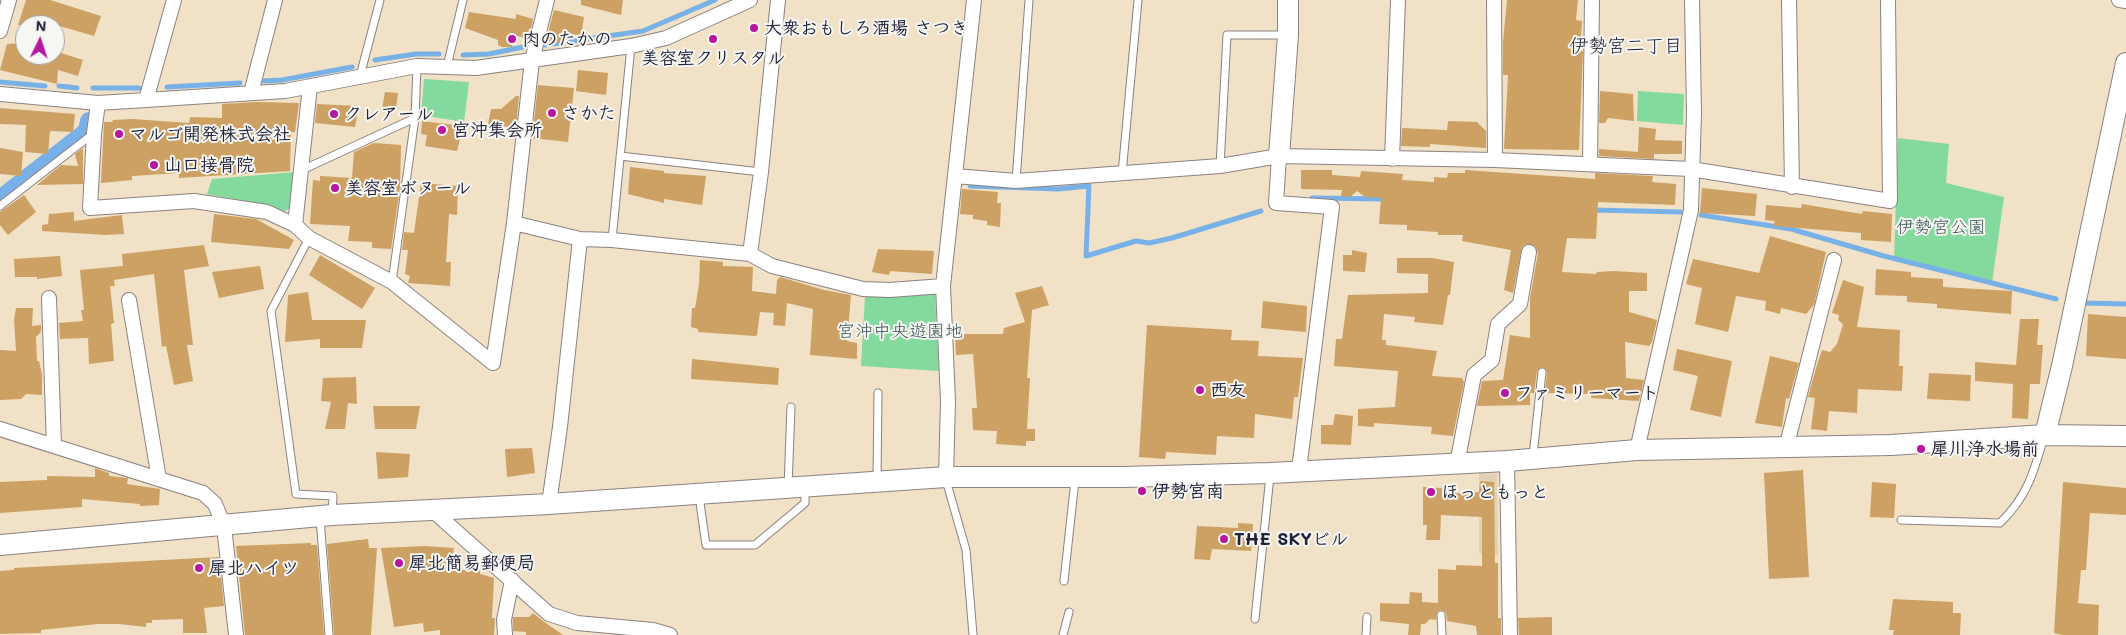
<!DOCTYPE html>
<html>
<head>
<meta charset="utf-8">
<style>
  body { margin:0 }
  #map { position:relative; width:2126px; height:635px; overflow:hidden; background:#f1e1c6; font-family:Mali,sans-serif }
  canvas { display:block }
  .north { position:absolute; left:15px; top:15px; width:50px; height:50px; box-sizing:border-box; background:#f6f6f2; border:1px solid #a1a1a9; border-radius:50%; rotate:4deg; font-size:14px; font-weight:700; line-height:20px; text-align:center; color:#22223b }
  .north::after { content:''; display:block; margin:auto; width:18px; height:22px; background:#b5179e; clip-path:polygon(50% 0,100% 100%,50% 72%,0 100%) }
</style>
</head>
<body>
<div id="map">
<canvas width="2126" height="635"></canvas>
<div class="north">N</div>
</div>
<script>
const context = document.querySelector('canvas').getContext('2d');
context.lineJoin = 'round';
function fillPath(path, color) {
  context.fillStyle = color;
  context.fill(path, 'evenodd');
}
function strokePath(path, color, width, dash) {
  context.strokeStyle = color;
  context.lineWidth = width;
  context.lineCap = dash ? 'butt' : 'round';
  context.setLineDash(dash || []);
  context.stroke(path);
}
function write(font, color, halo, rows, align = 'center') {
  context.font = font + ' Mali,"Klee One",sans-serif';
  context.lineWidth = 4;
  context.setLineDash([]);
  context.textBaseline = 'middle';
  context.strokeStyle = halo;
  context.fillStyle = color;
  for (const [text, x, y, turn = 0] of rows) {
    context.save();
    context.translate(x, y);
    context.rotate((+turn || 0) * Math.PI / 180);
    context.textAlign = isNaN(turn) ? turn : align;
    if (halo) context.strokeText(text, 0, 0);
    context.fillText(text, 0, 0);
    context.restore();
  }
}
fillPath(new Path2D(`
  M1479 473 1497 474 1498 555 1479 553Z`), '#e4d1b5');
fillPath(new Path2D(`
  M424 79 469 82 464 122 421 115Z
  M1638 91 1684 94 1683 125 1637 121Z
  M1898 138 1949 144 1946 183 2004 197 1992 283 1894 261Z
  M295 172 291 209 283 211 273 206 207 194 212 179Z
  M935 293 939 371 861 366 865 296Z`), '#84da9e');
strokePath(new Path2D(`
  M545 45 643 31 715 0
  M463 55 489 54 523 47
  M375 60 416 54H439
  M264 81 282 80 352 67
  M0 82 45 86
  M59 86 77 88
  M167 87 240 83
  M93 88H139
  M970 186 1058 189 1089 186 1086 256 1136 241 1149 243 1172 238 1261 211
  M1312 198 1386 199
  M1592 210 1681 212
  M1701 215 1791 229 1884 256 2056 299
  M2083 303 2126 304`), '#78b1e8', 5);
strokePath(new Path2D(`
  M0 199 87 131 89 121`), '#78b1e8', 18);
fillPath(new Path2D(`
  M26 0H50L101 16 94 36 56 25H18Z
  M581 0H623L621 15 581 5Z
  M1507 0H1578L1576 20 1582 21 1580 51H1583L1579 150 1504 149 1508 75H1503V42Z
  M554 10 584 17 581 36 561 32 564 44 546 41Z
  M469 12 516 19V14L533 19 529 38 516 36 512 47H502L498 45V40L465 28Z
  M25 43V56L47 61 48 55H55V51L83 60 78 76 58 70 57 84 0 70 7 44Z
  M578 70 608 73 606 95 576 91Z
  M538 85 574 88 568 142 532 138Z
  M1600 91 1633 94 1634 121 1608 118 1605 123H1599Z
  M385 92 398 93 396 109 382 110Z
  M516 96H519L516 128 488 124 491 109H501Z
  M257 102 299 103 295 132H291L290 171 179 178V173L132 176V180L101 183 104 122H112L113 120 133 119 189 123 190 117 222 118V104Z
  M317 104 359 106 355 127 315 123Z
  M0 108 75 114 73 132 50 131 48 154 25 152 26 125 0 124Z
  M422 121 463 126 457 151 425 146 427 135 421 134Z
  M1448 121 1477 122 1486 131V148L1430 144V147L1401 146 1402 128 1447 130Z
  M1639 127 1656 129 1655 140 1682 141V154H1654V159L1599 156V149L1638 152Z
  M374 143 401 145 400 188 391 249 372 248V242L348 241 350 226 310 224 313 180 320 181V176L352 178 354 152Z
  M0 148 23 152 21 176 0 174Z
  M83 148V184L37 185 61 165 78 166 75 154Z
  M630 167 664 171V173L706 176 702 205 664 199V203L628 194Z
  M1301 170H1332V175L1360 177 1361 171 1403 174 1402 180 1434 182V177L1447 178 1448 173H1465V170L1595 179V173L1653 176 1652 182 1676 184 1675 205 1598 202 1596 239 1567 238 1562 272 1596 274 1597 272 1614 271 1647 273V291H1629V312L1657 320 1652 342 1649 346 1625 342 1626 378 1644 380 1639 401 1591 398V394L1545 393 1547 372 1542 367 1537 371 1534 393H1530V405L1477 406 1482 381 1503 380 1510 335 1530 338V298L1538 253 1535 246 1526 244 1522 247 1513 293 1504 290 1511 250 1462 241 1463 235H1438V232L1407 230V225L1379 224 1381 198 1365 197 1357 191 1350 197 1341 196 1342 190 1301 189Z
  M421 183 458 186 457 215 449 214 446 262H451L450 286 408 283 410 276 405 274 408 250H402L404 232 414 233Z
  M1702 188 1757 194 1755 216 1700 213Z
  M962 189 998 192 997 203H1001L1000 227 987 225V221L973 219V215L960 214Z
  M24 195 36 212 8 235 0 225V212Z
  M1802 204 1862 214 1863 211 1892 214 1891 242 1861 240V233L1773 226 1775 221 1765 220 1766 205 1801 208Z
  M74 212V221L122 215 124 234 105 235 42 231V225L48 224 49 214Z
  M214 214 256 219 294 240 289 249 211 242Z
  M1770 236 1826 252 1814 305 1806 314 1781 308 1780 314 1765 310 1766 301 1736 296 1728 332 1695 324 1702 288 1686 284 1693 259 1759 273Z
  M204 245 209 266 184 270 193 345H187L193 381 174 385 166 346 162 347 154 274 114 280 115 286H110L114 323 111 324 114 361 89 364 88 338 60 339 59 323 83 321 81 310H84L80 270 123 266 122 254Z
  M878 249 934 251 932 274 890 271 889 275 872 272Z
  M1352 250 1367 253 1365 272 1343 271V255H1352Z
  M320 255 375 288 362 309 309 275Z
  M60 256 62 276 37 279V277H15L14 259Z
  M1397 258H1432L1454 262 1450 295H1448L1443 325 1414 322 1415 317 1384 314 1382 340H1386V345L1437 351 1432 376 1462 378 1464 382 1453 436 1431 434 1432 427 1374 423V427L1358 426V409L1395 407 1398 371 1334 366 1336 339H1342L1348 295 1428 293V274L1397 273Z
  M700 260 723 262V266L753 267 752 291 776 294 777 280 780 277 824 290 851 295 847 341 857 343V359L810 355 813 309 787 303 785 326 773 325 774 313 760 312 757 335 755 336 698 332V329L691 327 692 308H695L699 284Z
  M260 266 264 289 219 298 212 272Z
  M1876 269 1911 272V277L1943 279V287L2012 291 2011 314 1937 308V304L1907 302V296L1875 295Z
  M1843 280 1864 287 1857 327 1900 330 1899 366H1903L1902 391 1858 389 1857 413 1829 411 1827 431 1811 429 1815 398 1808 397 1816 368 1822 350 1830 352 1837 344 1843 324 1838 320 1839 315 1832 313Z
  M1042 286 1049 305 1032 310 1027 378H1030L1027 429H1035V441H1026V446L996 444 997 431 973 430 972 408H977L973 354 956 355 955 334H1003L1004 328 1025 322 1015 293Z
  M308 292 312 320H366L362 348H320V339L285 342 288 295Z
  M1263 301 1307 306 1306 332 1261 328Z
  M16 308H33L32 326 41 325V332L36 337 37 361H39L42 374V395L26 394 21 399 0 400V350L16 351 14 320Z
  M2088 314 2126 317V359L2086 356Z
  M2020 319H2039L2037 345H2043L2040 384H2030L2028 419 2012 418 2013 384 1975 381V362L2016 365Z
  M1147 325 1232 330 1231 340 1259 341 1258 356 1303 358 1298 397H1294L1292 419 1255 414 1254 438 1217 436 1216 455 1166 452 1165 459 1139 457Z
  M1677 349 1732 361 1721 417 1690 410 1698 376 1673 370Z
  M1770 356 1799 363 1789 399 1786 398 1782 427 1755 423Z
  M692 359 779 368 778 385 691 379Z
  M1929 373 1971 375 1970 401 1927 399Z
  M356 377 357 404 348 403 345 429H325L331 402 321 401 323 378Z
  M373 406H420L416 429H375Z
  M1335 414 1353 416 1351 445 1321 444V425H1333Z
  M532 448 535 473 507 477 505 449Z
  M376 452 410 454 408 477 378 479Z
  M95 468 109 473V476L128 478 127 484 160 489 159 505 140 506V504L82 499V507L0 513V482L47 480V476L95 477Z
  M1803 470 1809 577 1769 579 1764 473Z
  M1480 481 1494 482 1495 563H1498V618H1501V635H1477L1476 626 1447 621 1446 613 1441 610 1437 612 1436 620 1430 619 1425 624H1421L1420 635H1408L1409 624 1380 621V603L1409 604 1410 592 1422 593V602L1438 603V569L1456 570V565L1482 566V517L1441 515 1440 540H1426L1427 525H1423V487L1442 488V494L1479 492Z
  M1872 482 1896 484 1894 518 1870 517Z
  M2063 482 2126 488V515L2090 513 2086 570H2081L2078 603 2099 605 2098 635H2063L2054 633Z
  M1238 523 1253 524 1251 551 1212 549 1210 560 1194 559 1197 526 1238 528Z
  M368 539 369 548H377L371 635H334L327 544Z
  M311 543V545H317L324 635H245L236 546Z
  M425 546 454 548 450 569 480 571V574L494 578 492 618H495L494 635H440V630L424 632 423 623 394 627 381 548Z
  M219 557 224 606 204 608 207 633H183V619L152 620V623H146V627L119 624H98L41 630V633L0 634V571L14 570V568Z
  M1893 599 1953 602V613H1961L1960 635H1893L1894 630H1889Z
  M533 613 543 621 563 635H526V632L513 631V617H529Z
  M1552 617V635H1519L1518 618Z`), '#cda163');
const lane = new Path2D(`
  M447 66 463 0
  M360 76 380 0
  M620 156 761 172
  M1220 166 1227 35H1287
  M302 170 415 118
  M1122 174 1138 0
  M1016 181 1029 0
  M0 206 94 133
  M309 238 271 311 296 494 333 496 332 513
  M612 240 631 46
  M392 282 415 118 417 66
  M1533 456 1542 372
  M877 480 878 393
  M946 480 966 550 973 635
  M788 487 791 407
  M699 496 706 545H755L805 503V488
  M320 518 329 635
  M1901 520 2000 523C2027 497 2034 472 2044 437
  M1064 581 1075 480
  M1441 615 1442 635
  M1255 619 1270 476
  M1063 635 1069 612
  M1366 635 1367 617`);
const street = new Path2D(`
  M1494 0 1495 160
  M1789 0 1792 187
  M2119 0 2126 1
  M0 31 9 0
  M251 93 275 0
  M0 94 98 103 146 100 285 91 417 66 476 68 631 46 666 38 750 0
  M146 100 174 0
  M98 103 94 133 90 208 194 201 267 212 295 225 309 238 392 282 493 363 514 223 532 60 547 0
  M1279 156 1276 203 1332 207 1299 470
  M1392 159 1398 0
  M1590 164 1592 0
  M955 176 1016 181 1220 166 1279 156 1495 160 1691 169 1890 201 1888 0
  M514 223 580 239 612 240 750 254 772 266 863 289 890 290 943 286
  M295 225 310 86
  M750 254 761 172 778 0
  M49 298 54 446
  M129 300 159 479
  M0 429 203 493 215 504 224 526 236 635
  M1786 448 1834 260
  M1637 450 1691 210 1694 113 1692 0
  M1507 461 1510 635
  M1457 464 1474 375 1492 360 1498 324 1520 304 1529 252
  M946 477 948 401 943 286 974 0
  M549 504 560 427 580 239
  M431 509 549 614 577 623 653 630 670 635
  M505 635 504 620 512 580`);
const secondary = new Path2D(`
  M1279 156 1288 35V0
  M2045 435 2062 366 2126 63
  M0 545 332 515 549 504 946 477H1124L1270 473 1507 461 1637 450 1891 445 2045 435 2126 436`);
strokePath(lane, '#8a8280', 9);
strokePath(street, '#8a8280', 16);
strokePath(secondary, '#8a8280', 22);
strokePath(lane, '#fff', 7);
strokePath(street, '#fff', 14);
strokePath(secondary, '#fff', 20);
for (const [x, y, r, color] of [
  [754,28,5,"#b5179e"],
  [512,39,5,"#b5179e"],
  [713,39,5,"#b5179e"],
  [552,113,5,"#b5179e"],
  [334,114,5,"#b5179e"],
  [442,130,5,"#b5179e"],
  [119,134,5,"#b5179e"],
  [154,165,5,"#b5179e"],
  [335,188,5,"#b5179e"],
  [1200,390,5,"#b5179e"],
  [1505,393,5,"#b5179e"],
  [1921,449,5,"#b5179e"],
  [1142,491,5,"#b5179e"],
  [1431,492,5,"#b5179e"],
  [1224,539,5,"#b5179e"],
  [399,563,5,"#b5179e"],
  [199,568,5,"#b5179e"]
]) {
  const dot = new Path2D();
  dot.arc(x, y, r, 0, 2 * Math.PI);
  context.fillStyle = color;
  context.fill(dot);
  strokePath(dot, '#f6f6f2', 2);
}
write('bold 18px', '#22223b', '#f6f6f2', [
  ["大衆おもしろ酒場 さつき",764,28],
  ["肉のたかの",522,39],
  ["美容室クリスタル",713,58,"center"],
  ["さかた",562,113],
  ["クレアール",344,114],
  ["宮沖集会所",452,130],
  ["マルゴ開発株式会社",129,134],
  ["山口接骨院",164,165],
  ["美容室ボヌール",345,188],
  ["西友",1210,390],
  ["ファミリーマート",1515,393],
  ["犀川浄水場前",1931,449],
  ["伊勢宮南",1152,491],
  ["ほっともっと",1441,492],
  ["THE SKYビル",1234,539],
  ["犀北簡易郵便局",409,563],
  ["犀北ハイツ",209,568]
], 'left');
write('18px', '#3f5959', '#f6f6f2', [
  ["伊勢宮公園",1941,227],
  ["宮沖中央遊園地",900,331]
]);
write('19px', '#22223b', '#f6f6f2', [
  ["伊勢宮二丁目",1626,46]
]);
</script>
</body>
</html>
